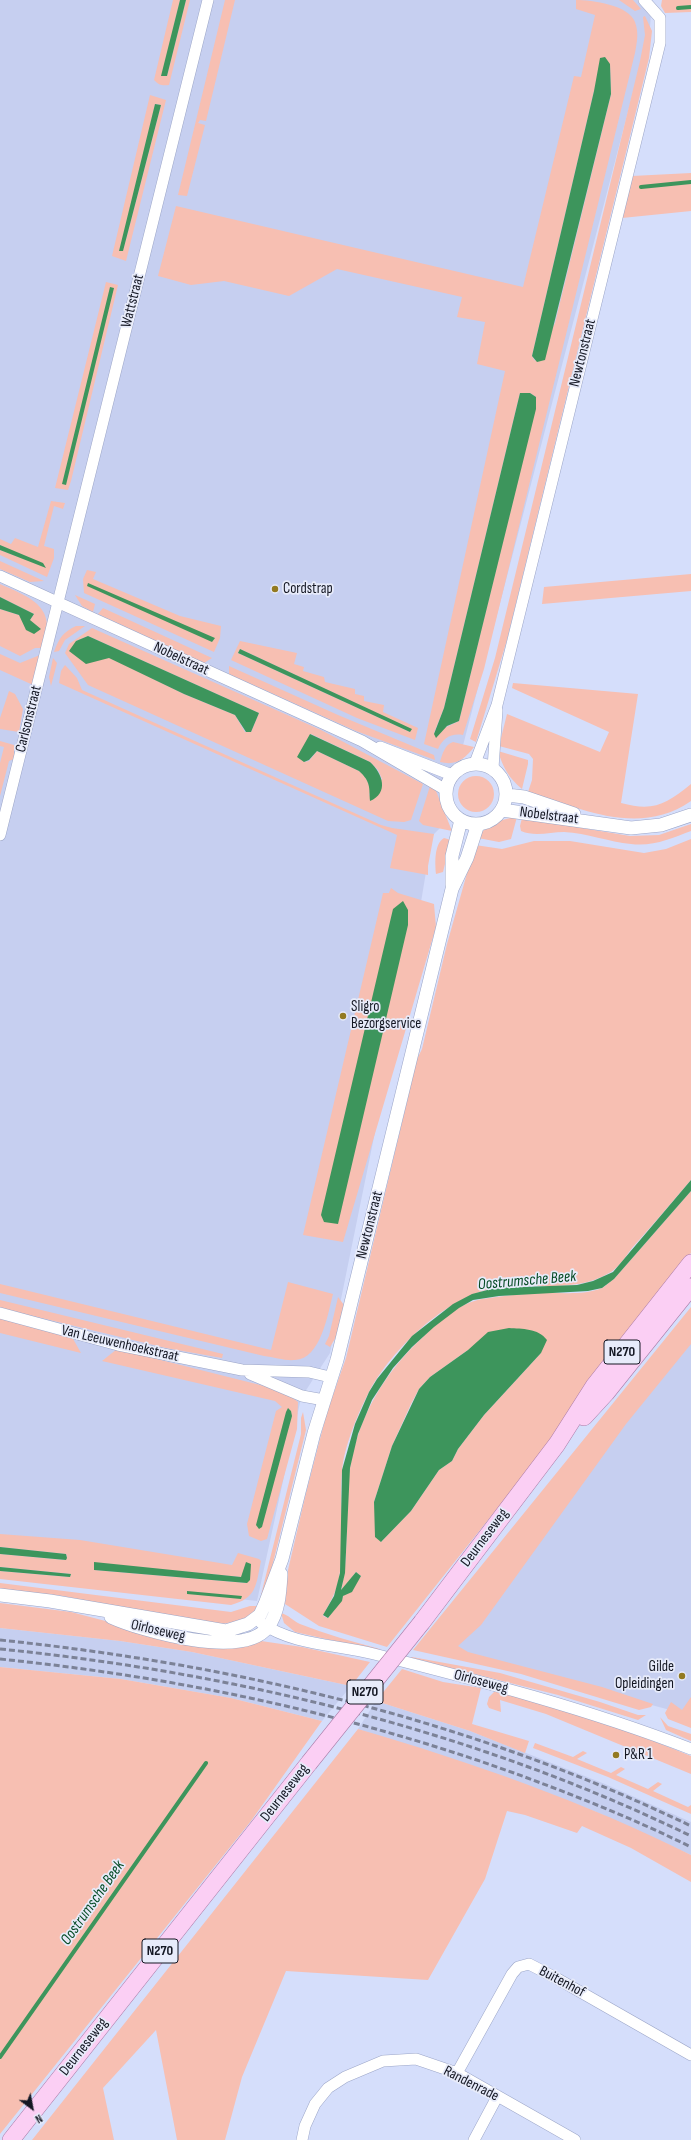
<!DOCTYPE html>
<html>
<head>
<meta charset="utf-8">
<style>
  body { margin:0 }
  #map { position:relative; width:691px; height:2140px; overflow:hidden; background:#d5defb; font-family:"Sofia Sans Condensed",sans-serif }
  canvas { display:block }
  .north { position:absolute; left:12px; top:2088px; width:40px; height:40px; -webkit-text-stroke:3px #e7ebfa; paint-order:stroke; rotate:148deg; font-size:11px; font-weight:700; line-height:16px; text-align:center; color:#141723 }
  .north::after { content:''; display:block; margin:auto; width:14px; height:18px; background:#141723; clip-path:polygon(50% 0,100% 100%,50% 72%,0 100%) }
</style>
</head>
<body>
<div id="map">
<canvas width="691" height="2140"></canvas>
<div class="north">N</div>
</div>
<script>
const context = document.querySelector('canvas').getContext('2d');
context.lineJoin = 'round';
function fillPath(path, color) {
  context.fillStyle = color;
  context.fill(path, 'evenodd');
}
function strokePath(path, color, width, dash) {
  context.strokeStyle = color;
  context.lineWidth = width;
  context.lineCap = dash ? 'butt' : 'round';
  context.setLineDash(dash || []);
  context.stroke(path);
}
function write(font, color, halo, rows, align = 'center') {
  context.font = font + ' "Sofia Sans Condensed",sans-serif';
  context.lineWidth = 3.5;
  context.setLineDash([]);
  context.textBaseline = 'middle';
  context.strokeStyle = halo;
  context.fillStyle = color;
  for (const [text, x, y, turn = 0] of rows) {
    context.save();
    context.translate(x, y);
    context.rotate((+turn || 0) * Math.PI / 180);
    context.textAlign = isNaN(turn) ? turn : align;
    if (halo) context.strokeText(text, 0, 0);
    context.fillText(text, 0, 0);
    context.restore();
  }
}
fillPath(new Path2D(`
  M0 0H652L650 27 442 826 432 836 417 926 330 1353 301 1398 257 1601 0 1572Z
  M691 1312V1720L674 1711 430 1646Z
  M0 1628 120 1641 192 1652 351 1686 322 1721 231 1698 121 1679 0 1667Z
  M376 1701 470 1731 605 1784 691 1822V1855L594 1811 358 1729Z`), '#c6cff0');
fillPath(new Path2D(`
  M173 0H180L162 76H167L186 0H190L169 85C162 86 159 85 154 80Z
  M225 0H235L206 121 200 120 198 123 205 125 187 196 178 195Z
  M576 0C592 0 629 5 635 22 639 33 637 42 635 53L484 669 463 735C451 733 443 738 438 749L424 744 505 371 477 364 485 322 457 317 462 297 337 269 289 296 224 281 191 285 158 276 176 206 523 287 574 76 581 77 595 15 576 9ZM610 64 611 94 555 323 535 361 532 356 594 91ZM520 393H530L536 397 535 410 459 721 434 733 444 708Z
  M619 0H633L641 9 635 11Z
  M662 0H691V12L665 13 661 6Z
  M645 16 652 31 649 58 507 640 476 742 470 739 471 736 495 658 640 61 645 35 643 17Z
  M150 95 166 100 126 261 112 256ZM155 104 161 105 123 251Z
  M691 173V211L622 218 632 176Z
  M106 282 118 285 71 481 68 490 55 488Z
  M51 501 65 503 63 509 54 506 44 546 54 549V558L47 577 0 555V550L46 567 0 545V539L11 544 15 538 38 547Z
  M0 561 44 581 30 582 0 569Z
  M87 570 96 572 93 579 180 616 221 626 220 638 214 652 84 593 83 579Z
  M691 574V591L542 604 544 587Z
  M0 584C19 593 47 601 47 626 47 633 43 641 42 648H35L20 656 0 646V609L19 615 22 620H30L34 614 0 597Z
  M75 595 95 604 93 612 82 606Z
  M103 608 212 658 204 663 98 614Z
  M76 626H85L65 640 59 651 54 652C59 638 63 632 76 626Z
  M92 628 321 730 423 784 411 820 404 822 388 821 88 685 65 653 69 644ZM88 636 259 713 251 732H245L235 715 184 694 76 641ZM311 734 370 762 378 770 382 779 369 796 371 789 365 776 359 771 317 751 309 761 304 762Z
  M240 641 297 653 294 664 304 667 303 671 324 677 325 682 355 689V694L364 696V701L384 705 383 712 418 728 415 740 357 718 231 660ZM240 649 411 729 410 732 238 653Z
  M0 654 20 663 40 655 33 685 0 670Z
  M53 658 57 663 51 686 49 677Z
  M65 665 77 678 82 690 381 825 392 828 434 834 428 866V875L390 868 397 835 59 683 61 671Z
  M229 666 338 715 434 755 435 760 356 731 229 674Z
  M513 683 638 694 621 803C654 812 666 804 691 784V801C639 837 582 809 528 792L532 780 533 759 529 754 499 746 507 714 600 752 609 732 512 688Z
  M9 691 15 694 23 709 19 732 0 729V718Z
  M0 741 14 745V759L9 761 0 796V763L4 747 0 746Z
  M453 742 474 747C465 759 456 766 440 762 442 755 445 744 453 742Z
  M498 751 528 760V764L522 789C509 778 503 768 498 751Z
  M458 794a18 18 0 1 1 36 0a18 18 0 1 1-36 0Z
  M430 786 436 791 452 831 423 825 419 821Z
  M517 817 511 839 499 842 478 838C484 825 504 818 517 817Z
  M522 818 630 836 659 835 691 824V831C672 838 653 847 631 844 609 842 587 833 564 832 550 832 535 837 521 831L520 826Z
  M444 838 451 840 443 872 436 874C435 863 434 844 444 838Z
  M691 839V1180C671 1203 652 1226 632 1248 626 1256 619 1267 611 1272 575 1294 534 1282 495 1288 447 1296 391 1350 369 1392 358 1413 344 1447 342 1471 339 1507 346 1549 338 1583 335 1595 328 1605 323 1616L328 1618 343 1596 361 1576 356 1572 341 1591C351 1550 343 1508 350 1468 358 1417 385 1372 422 1338 438 1322 459 1303 482 1299 501 1296 520 1294 539 1293 559 1292 583 1296 602 1288 606 1286 610 1281 614 1279L691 1191V1253L586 1387 546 1447 387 1647 319 1626 285 1604 288 1570 306 1493 327 1412 346 1358 417 1059 422 1049 447 944 475 845 502 849 534 841H570L644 853 666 849ZM468 1350 541 1353 484 1415 458 1449 452 1461 439 1470 411 1511 381 1542 374 1502 392 1446 411 1404 419 1389 430 1377Z
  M391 888 398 893 434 904 436 927 343 1242 303 1235 383 893H389Z
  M288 1282 333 1294C328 1313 321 1359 295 1360 285 1361 274 1357 264 1356L0 1293V1284L271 1350Z
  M338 1297 344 1305 336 1337 330 1347 325 1344 329 1336Z
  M0 1300 223 1354 222 1358 166 1348 0 1308Z
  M691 1307V1344L626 1424 481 1625 458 1646 468 1652 602 1687 653 1704 651 1707 639 1710 521 1674 413 1650Z
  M0 1318 72 1337 81 1353 0 1333Z
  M117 1349 284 1391 298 1402 297 1429 267 1539 261 1541 249 1536 247 1524 276 1411 282 1407 275 1401 102 1361Z
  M303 1412 306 1430 268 1583 260 1599 301 1434V1418Z
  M0 1534 80 1540 232 1565 238 1553 259 1559 261 1561C256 1585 257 1598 231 1605L0 1579V1571L70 1577 71 1574 0 1567V1554L65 1560 67 1556 66 1554 0 1547ZM94 1563 241 1577 247 1583 94 1570Z
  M0 1583 231 1612 250 1606H260L244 1620 211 1626 63 1596 0 1590Z
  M0 1603 71 1612 178 1640 217 1646 243 1647 261 1641 302 1647 370 1662 351 1686 192 1652 120 1641 0 1628Z
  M281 1613C289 1615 293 1621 300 1624 326 1634 353 1642 380 1649L379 1651 295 1632 284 1623Z
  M412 1657 500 1673 600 1702 638 1715H646L638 1720 558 1695 411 1658Z
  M0 1667 121 1679 231 1698 322 1721 251 1821 0 2134Z
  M402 1669 443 1682 481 1688 472 1724 529 1741 525 1753 470 1731 376 1701Z
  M494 1692H501L621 1728 691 1756V1774L546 1714 500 1700 501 1712 489 1708 487 1704 489 1697Z
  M691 1697V1728L668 1719 665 1713 671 1702 682 1710Z
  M660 1717 668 1726 691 1734V1741L666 1730Z
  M358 1729C471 1762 585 1802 691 1855V1882L631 1848 582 1826 577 1833 525 1815 507 1811 485 1879 428 1980 286 1971 242 2077 225 2140H177L156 2030 103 2088 114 2140H32Z
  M535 1743 573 1757 583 1751 587 1753 577 1759 611 1773 621 1767 625 1769 616 1775 648 1789 658 1782 662 1784 653 1791 688 1807 691 1805V1814L608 1777 533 1748Z`), '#f7bfb2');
fillPath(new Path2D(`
  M180 0H186L167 76H161Z
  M605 57 610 64 611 94 545 360 537 362 532 356 594 91 600 58Z
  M155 104 161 105 123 251H119Z
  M110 287 114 288 66 485 62 484Z
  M520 393H530L536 397V409L459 721 447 726 436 738 434 734 444 708Z
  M0 545 43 563 46 568 0 550Z
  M88 583 215 638 212 642 87 586Z
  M0 597 34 614 30 620 41 629 34 634 26 630 19 615 0 609Z
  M88 636 259 713 251 732H246L235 715 184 694 109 658 86 664 69 651 76 641Z
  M240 649 412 729 410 732 238 653Z
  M310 734 370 762C383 774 389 793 370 801 369 787 371 782 359 771L317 751 309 760 304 762 297 757Z
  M403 901 408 910V925L338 1224 324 1222 321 1215 393 909Z
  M691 1180V1191L614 1279 602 1288 588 1291 499 1296 473 1300 459 1308 434 1327 412 1347 393 1368 372 1400 358 1434 350 1468 345 1573 341 1590 356 1572 361 1576 352 1592 343 1596 342 1601 328 1618 323 1615 334 1596 340 1573 342 1470 355 1424 369 1392 377 1379 412 1336 453 1304 472 1294 495 1288 577 1285 593 1281 613 1272Z
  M509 1328C522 1329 538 1328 547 1340L541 1353 484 1415 458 1449 452 1461 439 1470 411 1511 381 1542 375 1537 374 1502 392 1446 419 1389 430 1377 468 1350 488 1332Z
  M288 1408 291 1411 292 1416 262 1527 259 1529 256 1525 286 1412Z
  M0 1547 66 1554 67 1558 66 1560 0 1554Z
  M94 1562 241 1577 246 1562 251 1564 250 1580 247 1583 94 1570Z
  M0 1567 71 1574 70 1577 0 1571Z
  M187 1591 242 1596 241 1599 187 1594Z`), '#3d955c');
strokePath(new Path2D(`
  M678 8 691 7
  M641 187 691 182
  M0 2057 206 1763`), '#3d955c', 4);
const minor = new Path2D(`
  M0 576 362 741 446 790
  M380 747 452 775
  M475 763 497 705 660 43V18L644 0
  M493 768 497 710
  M0 835 208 0
  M0 1313 118 1345 242 1370 309 1372 330 1377
  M250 1374 302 1396 324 1400
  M261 1623C295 1646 336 1644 374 1654 481 1681 588 1709 691 1749
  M457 2073 512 1974 518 1967 529 1964 556 1978 691 2055
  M302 2140 305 2126 315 2104 328 2088 345 2077 383 2061 416 2059 457 2073 575 2140
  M474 2140 497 2097`);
const tertiary = new Path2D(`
  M446 794a30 30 0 1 1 60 0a30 30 0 1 1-60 0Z
  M507 795 524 797 574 814
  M502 810 631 828 661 825 691 815
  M452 885V856L461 820
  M0 1595 50 1601 226 1631 248 1624 260 1615 265 1604 282 1559 314 1433 337 1360 452 889 467 858 478 824
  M111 1617C142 1631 244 1660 268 1627 279 1612 280 1592 281 1574`);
const primary = new Path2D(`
  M584 1417 606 1393 691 1287
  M422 1622 557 1444 594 1386 691 1263
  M11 2140 309 1763`);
strokePath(minor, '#9ca6c8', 12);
strokePath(tertiary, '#9ca6c8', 14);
strokePath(primary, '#a97aa6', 18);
strokePath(minor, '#fff', 11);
strokePath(tertiary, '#fff', 13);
strokePath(primary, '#fbcff4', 17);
strokePath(new Path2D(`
  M0 1640C240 1665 473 1721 691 1826
  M0 1649C238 1673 475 1731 691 1836
  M0 1659C176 1677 347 1713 514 1773 574 1795 634 1819 691 1847`), '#7c8297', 3, [6, 3]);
const primaryBridge = new Path2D(`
  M309 1763 422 1622`);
strokePath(primaryBridge, '#a97aa6', 18, []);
strokePath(primaryBridge, '#fbcff4', 17);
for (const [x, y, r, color] of [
  [275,589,4,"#937a21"],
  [343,1016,4,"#937a21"],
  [682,1676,4,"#937a21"],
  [616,1755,4,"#937a21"]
]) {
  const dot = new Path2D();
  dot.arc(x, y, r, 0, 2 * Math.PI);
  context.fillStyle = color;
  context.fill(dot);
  strokePath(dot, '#e7ebfa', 1.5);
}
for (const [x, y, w] of [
  [622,1352,36],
  [365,1692,36],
  [160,1951,36]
]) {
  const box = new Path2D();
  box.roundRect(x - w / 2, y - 12, w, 24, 3);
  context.fillStyle = '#e7ebfa';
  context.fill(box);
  strokePath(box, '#141723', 1);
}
write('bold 14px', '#141723', null, [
  ["N270",622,1352],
  ["N270",365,1692],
  ["N270",160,1951]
]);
write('15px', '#141723', '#e7ebfa', [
  ["Wattstraat",133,301,-76],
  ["Newtonstraat",583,353,-76],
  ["Nobelstraat",181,659,25],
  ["Carlsonstraat",29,719,-76],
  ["Nobelstraat",549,816,7],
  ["Newtonstraat",370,1225,-76],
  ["Van Leeuwenhoekstraat",120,1344,13],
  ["Deurneseweg",485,1538,-53],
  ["Oirloseweg",158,1631,13],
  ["Oirloseweg",481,1682,15],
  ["Deurneseweg",285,1793,-52],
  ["Buitenhof",562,1982,28],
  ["Deurneseweg",84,2047,-52],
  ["Randenrade",471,2084,27]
]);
write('15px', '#141723', '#e7ebfa', [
  ["Cordstrap",283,589],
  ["Sligro",351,1007],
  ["Bezorgservice",351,1024],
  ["Gilde",674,1667,"right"],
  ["Opleidingen",674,1684,"right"],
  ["P&R 1",624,1755]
], 'left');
write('italic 16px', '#064b25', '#e7ebfa', [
  ["Oostrumsche Beek",527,1281,-5],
  ["Oostrumsche Beek",93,1903,-55]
]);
</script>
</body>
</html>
